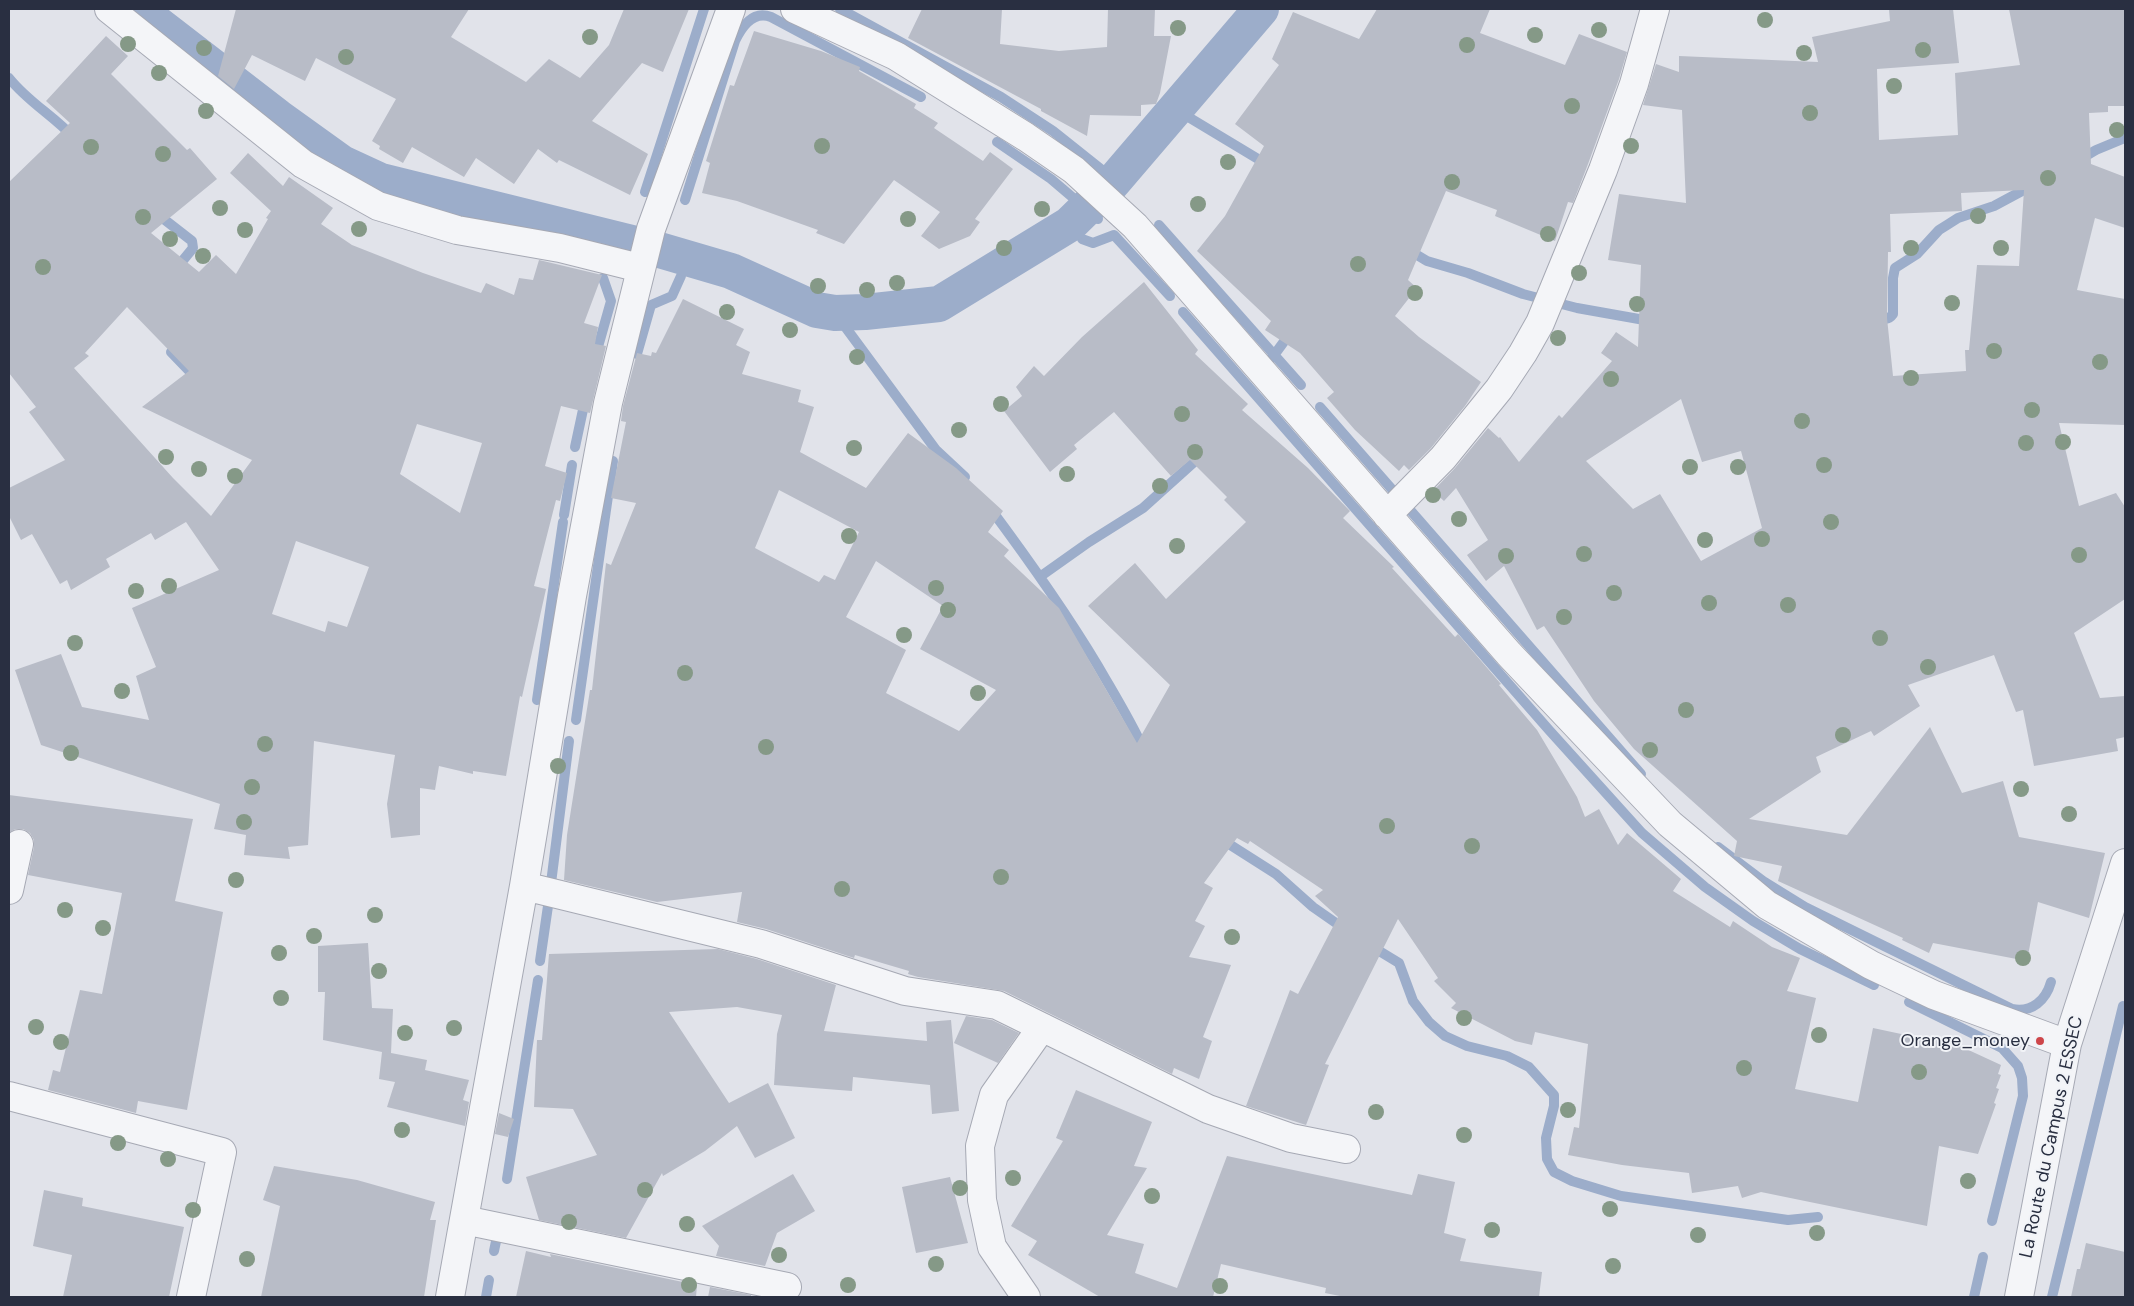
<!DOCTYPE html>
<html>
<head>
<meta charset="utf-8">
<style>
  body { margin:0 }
  #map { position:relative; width:2134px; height:1306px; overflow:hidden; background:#e1e3ea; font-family:"DM Sans",sans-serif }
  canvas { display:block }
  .frame { position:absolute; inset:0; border:10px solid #292f41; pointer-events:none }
</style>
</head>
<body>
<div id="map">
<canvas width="2134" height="1306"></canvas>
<div class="frame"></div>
</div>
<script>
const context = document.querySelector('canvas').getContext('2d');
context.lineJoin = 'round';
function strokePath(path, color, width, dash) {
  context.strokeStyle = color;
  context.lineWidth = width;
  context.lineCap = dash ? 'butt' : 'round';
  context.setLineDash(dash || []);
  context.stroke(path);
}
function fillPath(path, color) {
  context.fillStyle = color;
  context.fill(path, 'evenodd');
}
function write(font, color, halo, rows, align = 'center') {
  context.font = font + ' "DM Sans",sans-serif';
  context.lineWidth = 4;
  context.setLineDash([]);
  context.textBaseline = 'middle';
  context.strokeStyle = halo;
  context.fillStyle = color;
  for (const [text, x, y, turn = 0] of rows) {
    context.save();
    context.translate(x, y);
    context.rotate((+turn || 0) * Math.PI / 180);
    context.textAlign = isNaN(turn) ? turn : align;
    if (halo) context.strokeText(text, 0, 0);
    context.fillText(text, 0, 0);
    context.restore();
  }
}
strokePath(new Path2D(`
  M840 9 1001 97 1053 131 1117 182
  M9 78C28 102 54 116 74 138
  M1175 109 1268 165
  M997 142 1051 179 1098 219
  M2079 160 2096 150 2125 138
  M645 192 704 9
  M685 200 735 41C742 26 753 10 771 17L921 97
  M156 213 192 241 193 248 175 270
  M1159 225 1301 385
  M1082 239 1093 243 1114 235 1170 296
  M1407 249 1427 261 1468 273 1523 294 1577 308 1650 321
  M1183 312 1549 730 1642 833 1705 887 1753 921 1800 949 1874 985
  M835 313 936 450 965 477
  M1875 318C1882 319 1888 321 1893 314V278L1895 268 1917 254 1939 230 1947 225 1958 218 1994 206 2035 184
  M171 352 197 379
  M596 354 611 301 603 278
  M637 354 651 305 672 296 681 276
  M1272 358 1291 332
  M1320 407 1641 774
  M575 447 584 405
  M990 508C1028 559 1065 611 1098 666 1114 694 1131 721 1144 750
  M564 515 572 465
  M1041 576 1089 542 1143 508 1203 454
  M537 700 563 522
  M576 720 613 461
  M1221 839 1276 874 1313 907 1346 930
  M1718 847 1763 881 1805 907 2012 1009C2032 1013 2046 1000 2051 982
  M550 891 569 741
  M1371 946 1399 963 1413 1001 1429 1022 1445 1036 1467 1046 1507 1056 1529 1067 1554 1095V1106L1546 1138 1547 1159 1554 1172 1572 1181 1621 1196 1788 1220 1818 1217
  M540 961 548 906
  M1909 1002 2002 1048 2018 1066 2022 1078 2023 1096 1992 1221
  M507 1179 538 980
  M494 1251 499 1227
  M486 1297 489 1280
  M1974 1297 1983 1257
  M2052 1297 2123 1006`), '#9cadca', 10);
strokePath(new Path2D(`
  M138 9 278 117 342 163 381 181 656 249 731 271 817 310 835 313 865 312 939 304 1070 224 1113 182 1261 9`), '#9cadca', 36);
fillPath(new Path2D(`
  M236 9H469L451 37 526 82 549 59 580 78 609 45 624 9H689L663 72 642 63 592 121 648 154 630 195 559 160 557 163 538 149 514 184 476 158 464 177 412 147 403 163 379 149 380 146 372 141 396 99 316 58 305 81 252 55 234 89 218 76Z
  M922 9H1002L1000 44 1059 51 1107 47 1108 9H1155L1154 36H1171L1160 93 1156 104 1141 105V116L1090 115 1087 136 1041 111V109L908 38Z
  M1377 9H1490L1480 33 1565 65 1579 34 1627 52 1619 79 1588 164 1573 203 1568 202 1555 241 1495 216 1497 210 1446 191 1408 280 1417 288 1395 316 1419 337 1481 382 1465 406 1431 448 1409 470 1404 465 1399 471 1355 430 1327 398 1334 392 1300 353 1265 330 1271 321 1197 251 1225 216 1264 146 1235 124 1279 65 1272 59 1293 12 1359 39Z
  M1889 9H1953L1959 63 1877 69 1879 140 1958 135 1955 73 2020 65 2009 9H2125V106H2108V112L2089 113 2091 164 2125 177V228L2095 218 2077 290 2125 299V425L2059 423 2079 506 2116 493 2125 507V599L2074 633 2100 698 2125 696V737L2116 739 2118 751 2034 766 2023 710 2016 712 1994 655 1908 685 1920 706 1874 736 1871 731 1816 757 1821 772 1749 819 1847 835 1930 727 1962 793 2003 781 2019 837 2105 853 2089 918 2038 902 2027 961 1933 943 1929 953 1902 940 1903 938 1778 881 1782 866 1734 856 1737 841 1634 749 1594 701 1544 626 1537 630 1504 566 1486 581 1467 555 1488 540 1456 488 1444 501 1433 491 1455 468 1488 428 1499 438 1500 437 1519 462 1559 415 1562 418 1612 361 1601 353 1616 332 1638 347 1641 265 1608 260 1619 194 1686 203 1682 110 1643 105 1656 64 1679 72V56L1818 62 1812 37 1890 21ZM2024 190 2019 266 1977 265 1969 350H1965L1966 371 1893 376 1887 318 1888 252H1891L1890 214 1962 211 1961 193ZM1681 399 1702 462 1741 451 1762 528 1701 561 1660 494 1633 509 1586 461Z
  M754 31 821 51 860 67 859 71 916 104 914 108 938 123 934 128 983 161 990 152 1013 169 975 219 980 222 970 236 939 249 921 236 940 212 894 180 844 244 816 233 818 230 737 201 702 193 710 163 706 161 730 85 734 86Z
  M106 36 128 56 111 74 187 150 190 148 217 179 151 233 199 272 216 255 236 274 268 219 266 218 271 211 230 173 248 153 283 186 289 177 333 208 321 224 352 245 423 273 481 293 486 283 514 295 519 278 533 280 539 260 602 275 584 323 598 327 595 344 606 346 590 413 561 406 545 466 567 473 560 501 556 500 534 586 546 589 522 697 520 696 506 776 473 771V774L439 766 435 790 420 788V835L391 838 387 804 395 755 314 741 308 845 288 847 290 859 244 855 246 835 214 829 220 804 41 745 15 670 61 654 82 707 149 720 136 676 156 667 132 608 219 570 186 522 155 540 151 533 106 559 110 567 71 590 67 580 60 584 32 534 21 540 9 516V488L65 460 29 412 36 407 9 373V182L70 123 46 101ZM127 307 189 371 142 407 252 460 211 516 173 478 74 368 89 356 85 353ZM417 424 482 443 460 513 400 474ZM296 541 369 567 347 627 328 621 325 632 272 614Z
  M1144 282 1198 350 1195 354 1248 404 1242 410 1308 468 1350 511 1343 518 1394 567 1392 568 1455 637 1458 634 1501 684 1499 685 1537 730 1577 797 1585 817 1599 809 1618 845 1627 833 1681 879 1673 891 1730 927 1733 921 1772 947 1800 958 1787 991 1816 998 1795 1089 1858 1102 1873 1028 1934 1041 1936 1035 2001 1065 1998 1074 2001 1075 1996 1088 1999 1089 1994 1103 1996 1104 1978 1154 1939 1146 1927 1226 1761 1192 1742 1198 1738 1186 1692 1193 1689 1173 1622 1165 1568 1155 1574 1127 1579 1128 1588 1044 1535 1032 1532 1045 1515 1041 1451 1008 1456 1003 1434 981 1438 978 1398 919 1325 1064 1329 1065 1306 1125 1246 1106 1290 990 1298 994 1338 917 1315 896 1323 890 1250 841 1248 844 1237 838 1204 883 1213 888 1195 921 1205 926 1189 957 1231 965 1203 1037 1212 1041 1199 1079 1174 1068 1172 1074 1004 991 918 977 908 974 909 971 855 955 854 958 766 929 737 922 742 892 657 902 564 880 567 835 590 690H592L606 563 611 565 636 503 611 498 626 422 621 421 623 406 637 353 651 356 652 352 656 353 683 299 744 329 736 345 750 352 742 374 801 390 798 402 814 407 800 452 866 488 908 433 956 468 1003 511 988 532 1009 550 1004 556 1059 608 1137 743 1170 685 1088 606 1135 563 1166 599 1246 522 1224 500 1227 497 1190 460 1171 476 1114 412 1074 445 1077 449 1050 472 1004 411 1022 396 1016 387 1034 366 1044 376 1082 337ZM779 490 859 532 835 580 824 575 819 582 755 548ZM876 561 943 606 920 649 996 690 959 731 886 693 906 650 846 617Z
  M9 795 193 819 175 901 223 912 187 1110 138 1101 136 1113 48 1090 53 1070 60 1072 80 990 102 994 122 893 28 875 34 847V840L30 833 23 829H15L9 833Z
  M368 943 372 1008 393 1009 391 1053 427 1060 425 1070 469 1080 463 1100 469 1102 465 1126 387 1107 395 1082 379 1079 382 1052 323 1040 325 992H318V946Z
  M718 949 757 959 836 985 824 1031 927 1041 926 1022 951 1020 959 1111 932 1114 930 1085 853 1077 852 1091 774 1085 777 1034 782 1015 737 1007 669 1012 729 1103 768 1083 795 1138 755 1158 737 1126 705 1151 663 1176 662 1173 626 1238 539 1220 526 1177 597 1155 573 1109 534 1107 537 1040H542L549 954Z
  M966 1016 992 1020 1019 1033 998 1063 954 1043Z
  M1076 1090 1152 1122 1134 1166 1147 1168 1107 1235 1144 1244 1135 1273 1177 1288 1227 1156 1412 1195 1418 1174 1455 1182 1444 1233 1466 1239 1460 1261 1542 1272 1539 1297H1345L1325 1293 1326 1288 1221 1264 1213 1297H1100L1028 1255 1037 1241 1011 1226 1063 1141 1056 1138Z
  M499 1113 514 1119 508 1137 495 1134Z
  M274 1166 357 1180 435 1202 430 1220H436L424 1297H261L280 1206 263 1200Z
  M793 1174 815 1211 777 1233 765 1266 716 1256 719 1246 702 1226Z
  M950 1177 968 1243 916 1253 902 1187Z
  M44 1190 83 1198 82 1206 184 1227 169 1297H63L72 1255 33 1246Z
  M2086 1243 2125 1252V1297H2071L2077 1269H2080Z
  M526 1251 551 1257 550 1254 697 1285 696 1297H516Z
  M710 1287 751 1295V1297H708Z`), '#b8bcc7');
const minor = new Path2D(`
  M109 9 303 164 378 206 457 230 560 248 640 268
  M795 9 896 56 1026 137 1074 170 1135 226 1509 654 1670 824 1767 905 1871 965 1934 995 2067 1044
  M1387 515 1443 458 1499 389 1523 353 1540 323 1603 170 1634 84 1655 9
  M524 886 761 944 905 991 997 1005 1208 1109 1291 1138 1346 1149
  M9 890 19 844
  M9 1096 222 1152 191 1297
  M464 1220 787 1287
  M450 1297 524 886 572 596 608 403 651 229 731 9
  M1026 1297 992 1247 982 1200 980 1146 994 1095 1042 1027
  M2019 1297 2067 1044 2125 863`);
strokePath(minor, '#a6a9b4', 30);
strokePath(minor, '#f4f5f8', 28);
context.fillStyle = '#859987';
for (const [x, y] of [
  [1765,20],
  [1178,28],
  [1599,30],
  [1535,35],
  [590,37],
  [128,44],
  [1467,45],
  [204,48],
  [1923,50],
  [1804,53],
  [346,57],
  [159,73],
  [1894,86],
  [1572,106],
  [206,111],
  [1810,113],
  [2117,130],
  [822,146],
  [1631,146],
  [91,147],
  [163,154],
  [1228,162],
  [2048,178],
  [1452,182],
  [1198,204],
  [220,208],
  [1042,209],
  [1978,216],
  [143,217],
  [908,219],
  [359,229],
  [245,230],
  [1548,234],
  [170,239],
  [1004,248],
  [1911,248],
  [2001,248],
  [203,256],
  [1358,264],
  [43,267],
  [1579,273],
  [897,283],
  [818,286],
  [867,290],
  [1415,293],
  [1952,303],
  [1637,304],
  [727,312],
  [790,330],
  [1558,338],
  [1994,351],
  [857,357],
  [2100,362],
  [1911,378],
  [1611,379],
  [1001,404],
  [2032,410],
  [1182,414],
  [1802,421],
  [959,430],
  [2063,442],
  [2026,443],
  [854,448],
  [1195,452],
  [166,457],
  [1824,465],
  [1690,467],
  [1738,467],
  [199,469],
  [1067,474],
  [235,476],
  [1160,486],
  [1433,495],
  [1459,519],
  [1831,522],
  [849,536],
  [1762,539],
  [1705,540],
  [1177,546],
  [1584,554],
  [2079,555],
  [1506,556],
  [169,586],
  [936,588],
  [136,591],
  [1614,593],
  [1709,603],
  [1788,605],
  [948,610],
  [1564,617],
  [904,635],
  [1880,638],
  [75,643],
  [1928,667],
  [685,673],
  [122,691],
  [978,693],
  [1686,710],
  [1843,735],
  [265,744],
  [766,747],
  [1650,750],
  [71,753],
  [558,766],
  [252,787],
  [2021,789],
  [2069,814],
  [244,822],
  [1387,826],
  [1472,846],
  [1001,877],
  [236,880],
  [842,889],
  [65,910],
  [375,915],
  [103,928],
  [314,936],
  [1232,937],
  [279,953],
  [2023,958],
  [379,971],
  [281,998],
  [1464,1018],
  [36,1027],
  [454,1028],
  [405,1033],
  [1819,1035],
  [61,1042],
  [1744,1068],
  [1919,1072],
  [1568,1110],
  [1376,1112],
  [402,1130],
  [1464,1135],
  [118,1143],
  [168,1159],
  [1013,1178],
  [1968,1181],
  [960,1188],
  [645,1190],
  [1152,1196],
  [1610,1209],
  [193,1210],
  [569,1222],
  [687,1224],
  [1492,1230],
  [1817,1233],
  [1698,1235],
  [779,1255],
  [247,1259],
  [936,1264],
  [1613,1266],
  [689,1285],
  [848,1285],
  [1220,1286]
]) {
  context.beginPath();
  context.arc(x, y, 8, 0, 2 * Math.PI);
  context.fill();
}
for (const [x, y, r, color] of [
  [2040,1041,5,"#ce464a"]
]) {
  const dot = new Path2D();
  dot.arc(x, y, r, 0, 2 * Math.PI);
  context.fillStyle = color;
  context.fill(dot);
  strokePath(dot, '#f1f3f7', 2);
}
write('18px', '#292f41', '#f1f3f7', [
  ["Orange_money",2030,1041]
], 'right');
write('18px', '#292f41', '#f1f3f7', [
  ["La Route du Campus 2 ESSEC",2052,1137,-78]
]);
</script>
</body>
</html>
